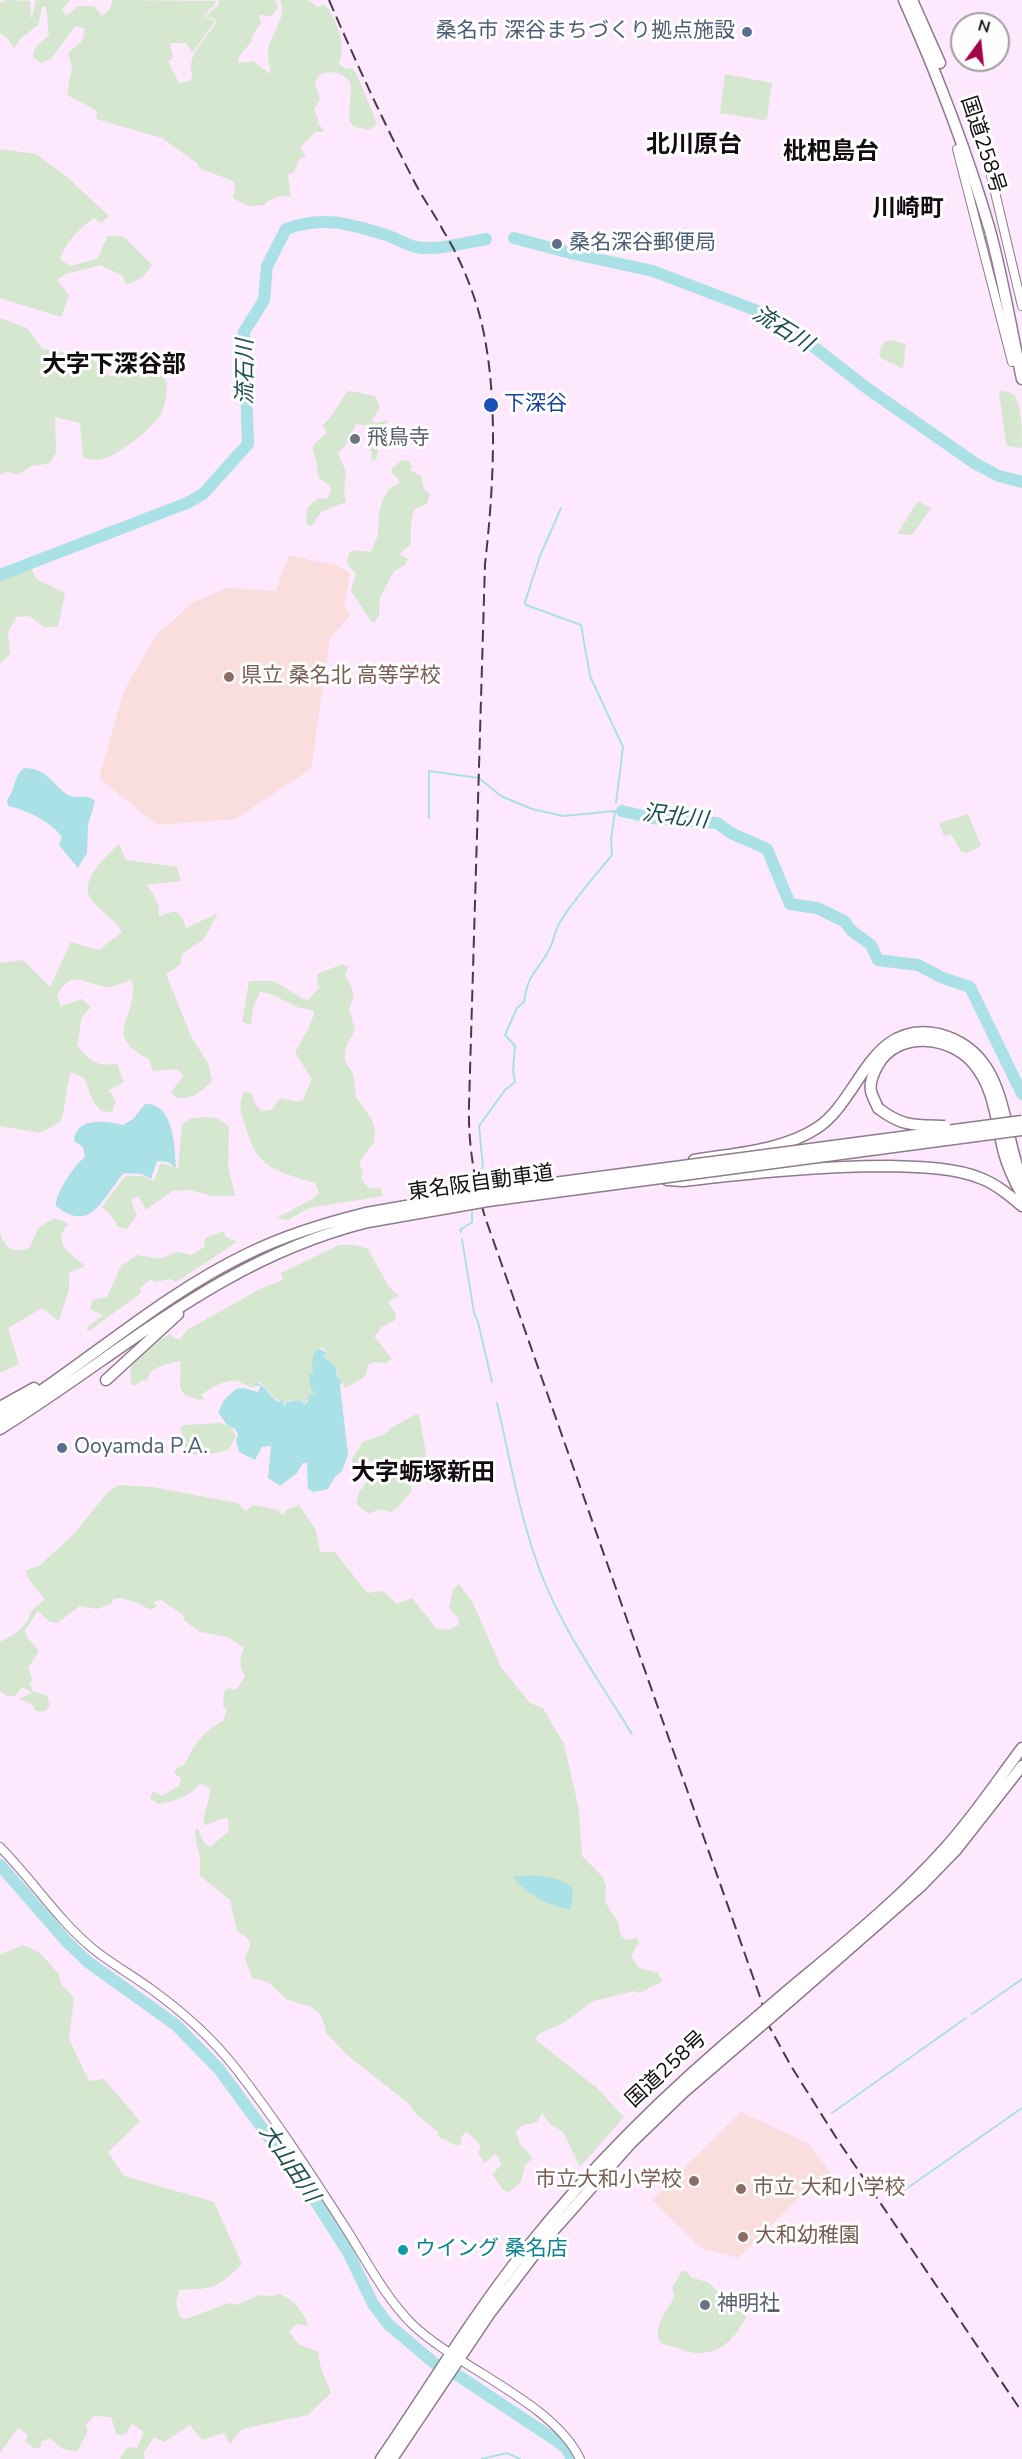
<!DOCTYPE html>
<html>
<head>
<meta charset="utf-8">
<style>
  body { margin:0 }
  #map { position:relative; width:1022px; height:2459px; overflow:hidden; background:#fde8fd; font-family:"Nunito Sans",sans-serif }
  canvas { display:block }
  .north { position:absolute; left:950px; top:12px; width:60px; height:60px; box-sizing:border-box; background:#fdfdfd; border:2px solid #9f9d9f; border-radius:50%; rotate:15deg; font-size:16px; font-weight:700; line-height:24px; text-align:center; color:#130d13 }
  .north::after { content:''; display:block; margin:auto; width:21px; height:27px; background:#a00649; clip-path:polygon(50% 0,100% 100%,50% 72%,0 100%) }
</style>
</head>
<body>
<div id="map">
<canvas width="1022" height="2459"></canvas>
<div class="north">N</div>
</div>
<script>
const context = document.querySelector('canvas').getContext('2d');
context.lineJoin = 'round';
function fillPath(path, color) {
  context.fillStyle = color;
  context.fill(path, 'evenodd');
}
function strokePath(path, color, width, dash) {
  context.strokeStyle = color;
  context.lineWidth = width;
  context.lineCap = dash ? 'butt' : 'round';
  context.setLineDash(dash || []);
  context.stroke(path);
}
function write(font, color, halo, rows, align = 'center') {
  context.font = font + ' "Nunito Sans","Noto Sans JP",sans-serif';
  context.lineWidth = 6;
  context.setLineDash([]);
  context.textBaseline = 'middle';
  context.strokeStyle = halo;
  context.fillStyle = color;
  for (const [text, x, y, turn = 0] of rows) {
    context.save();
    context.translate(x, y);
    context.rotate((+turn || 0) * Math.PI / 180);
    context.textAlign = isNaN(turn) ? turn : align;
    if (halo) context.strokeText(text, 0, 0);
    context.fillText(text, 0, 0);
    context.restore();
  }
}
fillPath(new Path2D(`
  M289 555 338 566 350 573 344 607 351 615 330 638 311 769 235 819 157 825 99 778 124 691 159 631 173 621 191 603 227 588 276 591Z
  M741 2112 808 2143 839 2184 803 2194 738 2258 701 2248 652 2200Z`), '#f9dedd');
fillPath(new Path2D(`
  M6 0 30 1 31 20 36 0H70L62 10 66 16 78 6H94L102 16 109 10 113 0 217 1 203 17 213 20 214 23 192 53 186 43H170L173 58 168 61 179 83 190 81 193 75C184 57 207 38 216 23L215 19 205 17 218 5 219 0H275L278 7 272 16 259 15 261 23 251 38 252 41C247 48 238 54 238 63L253 61 270 74C271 67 267 59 268 51 270 34 288 18 280 0H308L318 7 324 5 329 9C338 28 346 42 339 64L346 69 352 68 356 73 377 123 370 130 355 127 349 121 351 85C346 72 332 70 320 74L315 82 320 100 314 109 318 118 317 123 324 130 322 132H315L300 148 306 156 300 159 294 172 288 175 291 197C281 194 270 198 264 205L248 206 233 198 235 184 233 181 199 168 197 163 162 138 96 119 97 112C88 104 77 102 67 94L72 67 68 53 82 41 85 28 75 26 51 59 41 63 33 57C34 44 42 43 49 35L46 7H42L38 25 21 38 14 48 7 38 0 33V3Z
  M725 74 772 83 767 118 764 120 720 113Z
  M0 149 36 154 67 177 109 216 101 223 94 218C79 229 66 241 60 259L70 266 97 259 108 236H123L152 265 142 278 126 285 123 276 100 265 66 274 57 280 69 295 61 317 0 298Z
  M0 318 27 328 42 349 89 356 110 376 160 374 167 383C166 392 166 404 162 412 154 428 116 458 98 460 93 460 88 459 83 458L80 423 55 417 56 453 50 463C44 465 35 465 30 467 18 473 22 478 7 471L0 475Z
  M890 340 906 344 903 369 881 358 879 353 885 341Z
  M1002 390C1007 392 1012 392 1015 396 1022 407 1022 435 1022 448L1009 446 1006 444 999 393Z
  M351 391 375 396 380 407 372 421 376 423 388 420 380 438 376 460 371 461 372 452 367 448 372 430 368 426 356 424 345 446 338 453 346 472 344 492 346 502 321 512 312 526 306 524 307 508 318 498 327 499 331 492 330 486 319 478 316 469 318 467C310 441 311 449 327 432L322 426 330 418 347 392Z
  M402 460 409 461 412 467 410 470 421 476 424 489 430 494 427 504 414 509 411 524V544L399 554 408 559 405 565 394 571 380 598 379 615 374 623 371 621 351 591 356 574 347 563 349 553 353 550 371 552 378 535 379 515 382 501 389 489 398 484 399 480 391 472 392 468Z
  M918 501 931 508 912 535 897 534Z
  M31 568 36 579 65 593 58 627H44L29 616 16 617 8 632 10 654 0 664V577L22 569Z
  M968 814 981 846 967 853 961 852 951 834 944 836 939 823Z
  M119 844 126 860 177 867 181 881 147 885C154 896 160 902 159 916L176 911 182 917 186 928 218 913 204 939 182 954 180 965 166 974 191 1036 209 1065 212 1081C201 1092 192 1100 176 1098L171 1092 184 1075 176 1069 153 1071 149 1059C99 1034 140 1017 132 980 125 981 112 989 105 987 82 982 69 969 57 997L61 1006 82 999 91 1007 82 1017 77 1045C91 1062 95 1066 117 1064L124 1082 109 1090 116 1101 112 1112 101 1111 93 1101 84 1078 71 1072C65 1089 67 1106 60 1122L40 1133 0 1126V963L23 960 50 987 71 942 99 950 122 932C115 920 105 915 96 905 73 884 105 858 119 844Z
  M343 964 348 967 345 976C354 989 356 994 349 1009L355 1030 345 1049V1061L353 1074 356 1097 372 1120 375 1130 374 1142 359 1163 363 1172 361 1179 370 1189 380 1187 383 1196 309 1208 288 1220 277 1218 314 1198 319 1193 315 1183C279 1172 256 1169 246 1128 242 1114 237 1105 244 1092L252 1093 254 1102 261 1111 271 1110 281 1098 297 1102 303 1099 312 1079 295 1053C300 1042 314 1022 314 1011L297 1007 271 994 260 992 253 1007 251 1025 242 1022 249 981H274L307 1001 320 987 317 983V974Z
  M205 1117 217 1118 229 1126 228 1166 235 1196H213L190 1190 172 1191 146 1210 138 1196 131 1201 137 1215 127 1229 118 1227 110 1214 102 1207 125 1176H142L154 1181 160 1164H166L178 1169 182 1124 189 1119Z
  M55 1218 68 1224C51 1243 70 1253 85 1266L69 1273V1290L59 1321 42 1308 8 1328 19 1364 0 1373V1233C6 1249 12 1254 29 1248L39 1227Z
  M224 1231 225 1236 237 1242 176 1282 170 1279 155 1282 151 1279 140 1288 141 1293 89 1331 86 1328 103 1315 90 1309 93 1300 107 1297 121 1266 137 1255 160 1259 177 1252 192 1255 204 1247 205 1238Z
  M339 1245H355L368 1249 389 1287 399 1296 388 1302 396 1314 395 1320 380 1328 378 1333 374 1336 392 1359 386 1363 373 1362 368 1365C367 1381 356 1381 345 1388 339 1377 334 1366 325 1356L326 1350 320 1347C311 1356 314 1362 313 1373L310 1375 311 1389 315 1391V1394L310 1395 305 1403 299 1400 287 1401 286 1407 284 1401C272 1401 269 1391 261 1383L258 1382 254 1388C247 1387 241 1381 235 1381 223 1379 212 1389 201 1394L205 1400C174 1398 180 1385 181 1361 168 1364 149 1366 148 1380L141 1381 135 1386 131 1384C131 1378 130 1370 132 1364 137 1351 159 1341 170 1334L175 1339H180L187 1330 260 1289 283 1280 281 1273Z
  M416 1414 419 1415 426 1453 425 1458 407 1468 412 1491 397 1508 391 1512 379 1509 369 1514 356 1504 359 1492 369 1479 379 1477 385 1472 386 1466 366 1460 357 1468 353 1466 352 1459 363 1442 385 1434 391 1428Z
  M220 1423 231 1427 236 1436 229 1449C219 1453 197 1457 187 1453L180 1427 184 1425Z
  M119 1485 152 1487 237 1503 246 1511 253 1505 279 1510V1513L284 1515 286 1510 299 1505 316 1530 320 1552H335L367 1593 383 1591 397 1604 412 1598 436 1628 449 1630 458 1625 459 1619 449 1608 453 1590 459 1584 473 1603 501 1667 530 1703 543 1708 564 1744 579 1810 582 1856 603 1877 606 1887 605 1902 618 1922 621 1936 626 1940 636 1938 639 1942 631 1956 639 1968 657 1972 663 1981 639 1993 635 1991 593 2001 565 2022 539 2034 535 2039 598 2089 624 2117 580 2167 563 2132 550 2124 542 2113 537 2122 521 2126 516 2132 520 2144 533 2158 525 2165 521 2182 509 2192 504 2191 492 2174 501 2165 499 2158 495 2154 484 2163 478 2152 481 2147 477 2141 466 2132 461 2137V2145H455L439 2137 438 2132 417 2115 408 2103 347 2055 326 2033 323 2020 318 2012 311 2007 286 1999 268 1982 252 1978 245 1958C253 1940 253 1942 237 1931L230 1900 199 1875C204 1862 195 1845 195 1830L198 1829 204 1843 210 1847 229 1831 228 1818C218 1818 213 1824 204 1825 202 1811 211 1802 210 1788L200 1784C190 1796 174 1802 158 1804L150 1798 153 1791 162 1796 179 1786 181 1778 174 1773 177 1768 185 1764C193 1746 205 1729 223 1721L227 1709 223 1706 224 1692 229 1688 236 1690 245 1676C238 1666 240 1658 244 1648L228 1637 200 1632 185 1621 182 1614 161 1600 153 1602 157 1606 151 1610C137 1603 130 1598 114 1598L111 1604 97 1609 80 1606 57 1623 50 1622 38 1611 25 1631 27 1637 39 1651 28 1668 33 1681 29 1683 33 1691 47 1696 50 1706 45 1711H36L32 1704 19 1699 32 1693 22 1687 15 1696H7L0 1691V1642C12 1636 28 1628 30 1612L45 1599 30 1581 25 1571 40 1565 73 1535 108 1492Z
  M23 1945 39 1952 59 1974 61 1984 74 1998 69 2039 89 2081 104 2079 140 2121 108 2152 124 2176 214 2202 242 2264C217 2288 214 2289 179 2290L176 2304 180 2317 186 2319 229 2303 237 2305 259 2295 271 2296 280 2294C293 2300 304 2311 308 2326L297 2324 289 2331 298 2344 319 2352C318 2367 326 2378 331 2393L308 2415 242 2429 230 2444 224 2433 202 2440 190 2425 164 2442 154 2437 143 2454 145 2459H120L127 2447 137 2448 144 2432 132 2424 126 2434 117 2435 111 2417 94 2416 85 2426 88 2431 77 2452 63 2449 49 2438 41 2442V2447L36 2449 25 2442 28 2435 18 2428 0 2453V1955Z
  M682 2271H686L691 2277 709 2283 721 2295 743 2299 750 2310C737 2336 722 2358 689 2352 685 2352 681 2348 676 2347 669 2346 665 2346 659 2341 654 2324 667 2311 675 2296L672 2288Z`), '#d5e7cf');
fillPath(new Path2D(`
  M24 768C48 768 52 785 68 795 77 800 86 793 95 801L88 825 87 853 78 868 59 845 62 837C49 820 28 811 8 806L7 800C16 789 13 777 24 768Z
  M145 1104C174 1103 175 1147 176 1168L168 1162 157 1161 151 1179 142 1174 124 1173C103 1196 92 1235 56 1206 55 1194 74 1165 85 1157L83 1147 74 1141C76 1116 106 1121 123 1125L133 1119Z
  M319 1349 326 1352 324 1356 336 1368V1374L342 1382 340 1385 348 1455 342 1471 335 1477 328 1489 314 1492 308 1489 307 1463H303L297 1473 280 1486 268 1478 271 1446 262 1447 255 1460 239 1452 236 1440 238 1434 235 1429 227 1425 218 1412 224 1400 236 1389 244 1388 258 1392 261 1386 254 1385 257 1383C267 1386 269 1398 279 1402L282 1399 285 1406 287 1402 299 1400 305 1404 308 1401V1396L315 1393 311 1389 309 1374 313 1373 312 1361 315 1351Z
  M528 1875C543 1877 564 1877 573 1889L571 1909C550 1908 525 1893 513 1877Z`), '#a9e1e6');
strokePath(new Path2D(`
  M561 508 540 556 525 602 526 605 581 625 590 676 623 747 616 803
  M429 818V771L479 778 501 796 532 809 563 816 615 811 611 839 612 855C594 877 575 898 560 922 555 930 554 940 550 948 539 971 528 971 524 1002L517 1008 505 1035 515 1046 513 1071 515 1082 505 1090 479 1126 483 1167 478 1172
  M466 1192 463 1177 468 1174
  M461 1232 460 1230 472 1222V1209
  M462 1239 474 1313 478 1322 492 1382
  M497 1403C510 1459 520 1518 540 1571 562 1629 600 1682 632 1734
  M972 2014 1022 1979
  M832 2113 966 2018
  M893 2198 1022 2108
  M482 2459 507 2453 520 2459`), '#a9e1e6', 2);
strokePath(new Path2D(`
  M514 238 574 254 653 271 763 313 814 347 868 389 976 464 999 476 1022 482
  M0 575 187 503 203 494 248 444 244 332 264 300 267 266 286 229C322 215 350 224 386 235 396 238 406 245 416 247 437 251 464 243 486 239
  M622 811 652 818 717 823 731 833 767 849 790 904 817 908 844 921 852 931 871 945 878 960 918 965 943 978 970 987 1022 1094
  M0 1865 67 1942 88 1962 176 2025 219 2069 279 2151 292 2164 348 2252 373 2304 388 2324 434 2363 459 2376 557 2441 566 2448 572 2459`), '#a9e1e6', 12);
const tertiary = new Path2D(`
  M957 149 1012 362
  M986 154 1022 306
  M0 1847C32 1879 57 1919 92 1948 110 1963 132 1975 151 1989 183 2012 213 2039 237 2070 276 2120 311 2174 345 2227 366 2260 385 2297 412 2324 459 2369 553 2402 580 2459`);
const trunk = new Path2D(`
  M904 0C937 74 966 149 989 227 1003 277 1011 329 1022 379
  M912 0 940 63
  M786 1992C841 1946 898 1901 946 1847 974 1816 997 1781 1022 1748
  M792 1999 921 1886 956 1850 1022 1766
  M381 2459C429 2389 473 2315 526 2249 595 2162 673 2086 758 2016
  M392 2459 490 2313 546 2239 631 2143 684 2092 763 2024`);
const motorway = new Path2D(`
  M878 1108C876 1103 872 1096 871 1091 869 1082 874 1072 878 1065 898 1030 950 1036 973 1063 995 1088 996 1123 1004 1153 1008 1168 1015 1182 1022 1195
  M694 1160C734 1153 782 1151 817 1128 861 1099 870 1019 939 1034 958 1039 975 1050 986 1067 1007 1099 1007 1144 1022 1180
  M667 1180 683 1181C752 1173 820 1166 889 1166 918 1167 953 1167 980 1178 996 1184 1009 1195 1022 1206
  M106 1380 178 1314
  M0 1407 34 1388
  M0 1418C84 1366 159 1296 249 1253 286 1235 325 1223 366 1213
  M0 1429C125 1351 220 1259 368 1222`);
strokePath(tertiary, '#8e7b8d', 10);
strokePath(trunk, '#8e7b8d', 13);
strokePath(motorway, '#8e7b8d', 13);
strokePath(tertiary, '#fff', 8);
strokePath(trunk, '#fff', 10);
strokePath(motorway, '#fff', 10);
strokePath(new Path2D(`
  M329 0C355 60 382 119 412 177 421 196 434 213 444 232 458 254 469 281 477 306 500 382 494 486 485 564L469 1105C468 1144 474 1179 485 1217L759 1994 769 2026 791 2066 837 2139 1022 2412`), '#453c45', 2, [12, 6]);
const trunkBridge = new Path2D(`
  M758 2016 786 1992
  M763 2024 792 1999`);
const motorwayBridge = new Path2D(`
  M878 1108C902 1127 915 1125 945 1126
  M366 1213 486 1192 1022 1121
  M368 1222 488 1201 1022 1130`);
strokePath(trunkBridge, '#8e7b8d', 13, []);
strokePath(motorwayBridge, '#8e7b8d', 13, []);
strokePath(trunkBridge, '#fff', 10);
strokePath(motorwayBridge, '#fff', 10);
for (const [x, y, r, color] of [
  [747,32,6,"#5c6f8a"],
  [557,244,6,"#5c6f8a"],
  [491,405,8,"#1a4fb4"],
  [355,439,6,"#6b7280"],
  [229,677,6,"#8d6e63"],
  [62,1448,6,"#5c6f8a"],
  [694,2181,6,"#8d6e63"],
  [741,2189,6,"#8d6e63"],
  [743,2237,6,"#8d6e63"],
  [403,2250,6,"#0f9aa8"],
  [705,2305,6,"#6b7280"]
]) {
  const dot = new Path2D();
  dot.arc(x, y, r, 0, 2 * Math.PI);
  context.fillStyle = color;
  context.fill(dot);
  strokePath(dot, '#fdfdfd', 2);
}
write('21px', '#4e5e75', '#fdfdfd', [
  ["桑名市 深谷まちづくり拠点施設",735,32,"right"],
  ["桑名深谷郵便局",569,244],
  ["Ooyamda P.A.",74,1448]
], 'left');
write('21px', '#130d13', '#fdfdfd', [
  ["国道258号",982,145,72],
  ["東名阪自動車道",481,1184,-8],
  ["国道258号",667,2070,-43]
]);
write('21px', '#164399', '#fdfdfd', [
  ["下深谷",504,405]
], 'left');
write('21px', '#5b616d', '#fdfdfd', [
  ["飛鳥寺",367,439],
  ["神明社",717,2305]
], 'left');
write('21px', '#785e54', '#fdfdfd', [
  ["県立 桑名北 高等学校",241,677],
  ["市立大和小学校",682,2181,"right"],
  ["市立 大和小学校",753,2189],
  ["大和幼稚園",755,2237]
], 'left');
write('21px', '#0d838f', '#fdfdfd', [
  ["ウイング 桑名店",415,2250]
], 'left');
write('italic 22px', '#1d4e52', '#fdfdfd', [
  ["流石川",782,330,32],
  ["流石川",247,372,-90],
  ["沢北川",675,818,7],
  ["大山田川",288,2164,56]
]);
write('bold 24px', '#130d13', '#fdfdfd', [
  ["北川原台",694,146],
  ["枇杷島台",831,153],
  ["川崎町",908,210],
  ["大字下深谷部",114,366],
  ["大字蛎塚新田",423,1474]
]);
</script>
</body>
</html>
